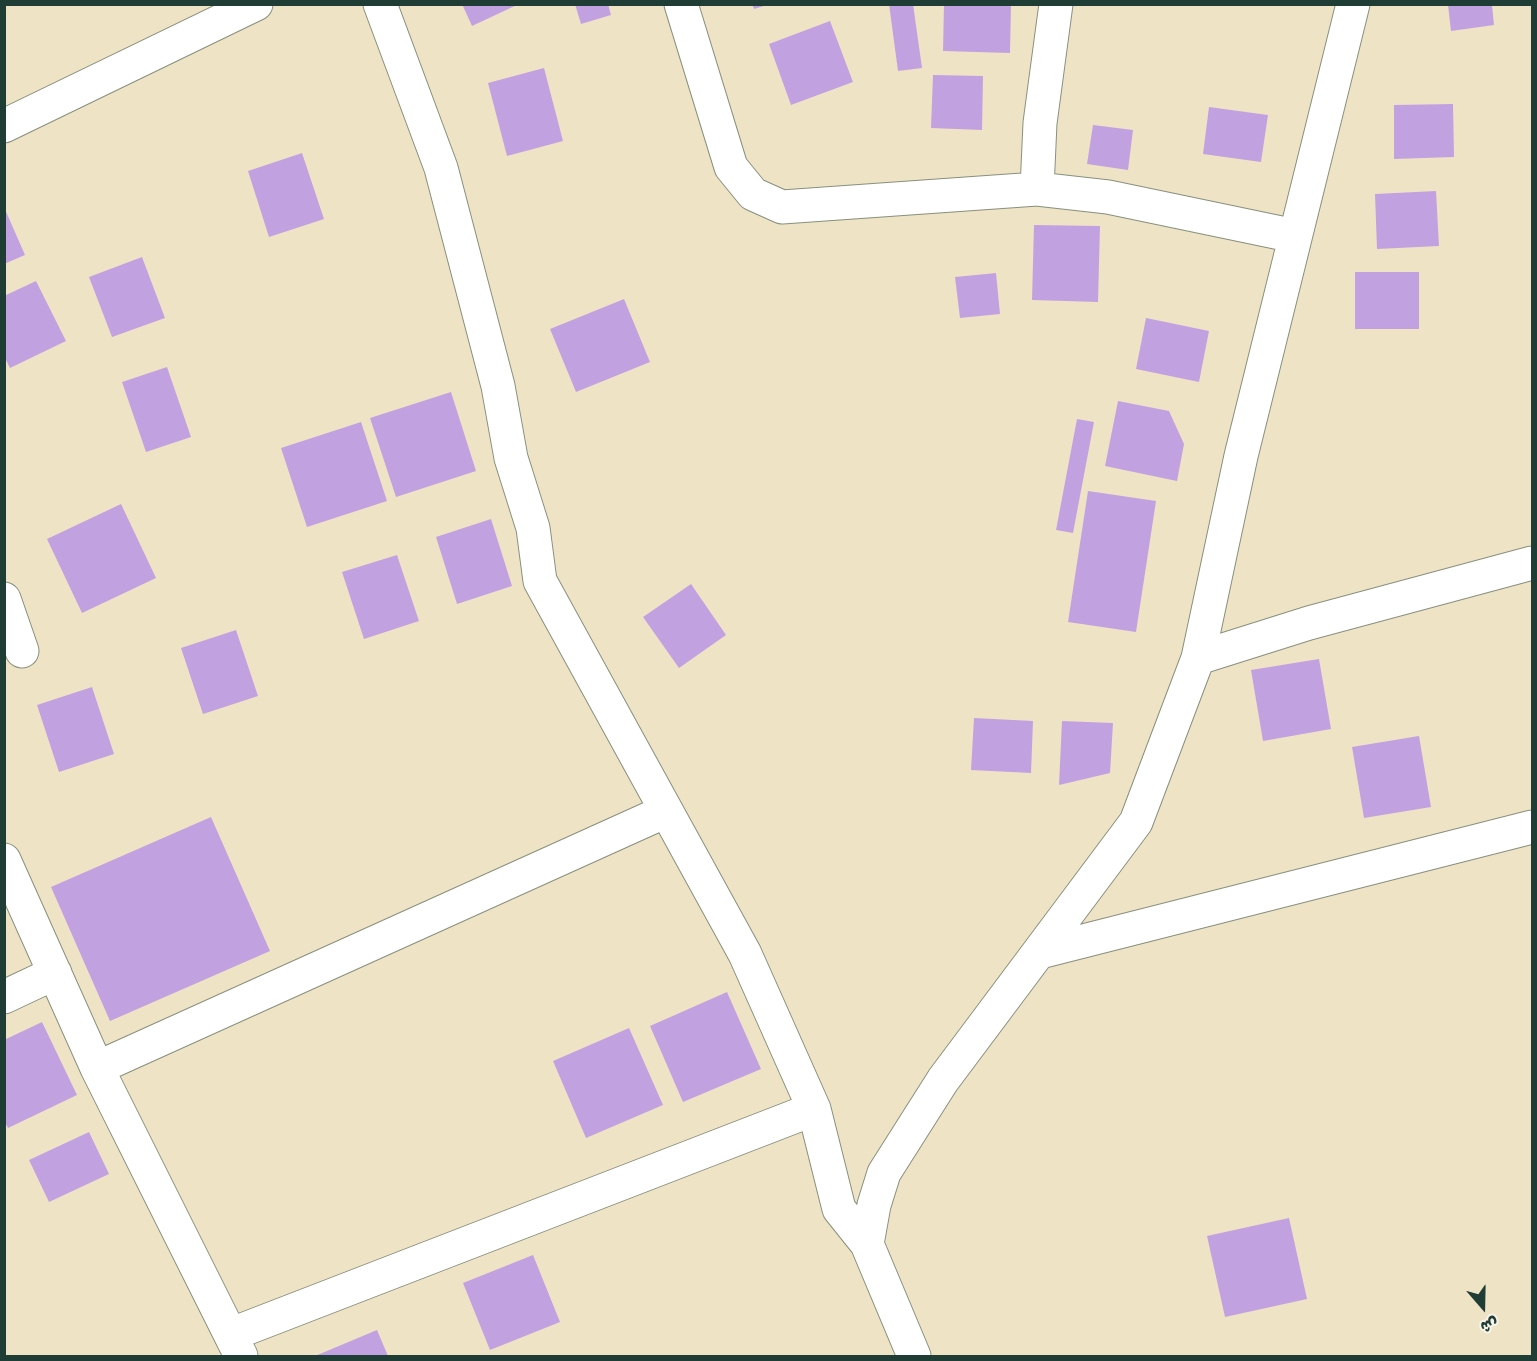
<!DOCTYPE html>
<html>
<head>
<meta charset="utf-8">
<style>
  body { margin:0 }
  #map { position:relative; width:1537px; height:1361px; overflow:hidden; background:#efe3c6; font-family:Mynerve,"Playpen Sans Arabic",sans-serif }
  canvas { display:block }
  .frame { position:absolute; inset:0; border:6px solid #1f3d34; pointer-events:none }
  .north { position:absolute; left:1453px; top:1277px; width:60px; height:60px; -webkit-text-stroke:4px #f7f3e8; paint-order:stroke; rotate:160deg; font-size:16px; font-weight:700; line-height:24px; text-align:center; color:#1f3d34 }
  .north::after { content:''; display:block; margin:auto; width:21px; height:27px; background:#1f3d34; clip-path:polygon(50% 0,100% 100%,50% 72%,0 100%) }
</style>
</head>
<body>
<div id="map">
<canvas width="1537" height="1361"></canvas>
<div class="frame"></div>
<div class="north">ش</div>
</div>
<script>
const context = document.querySelector('canvas').getContext('2d');
context.lineJoin = 'round';
function fillPath(path, color) {
  context.fillStyle = color;
  context.fill(path, 'evenodd');
}
function strokePath(path, color, width, dash) {
  context.strokeStyle = color;
  context.lineWidth = width;
  context.lineCap = dash ? 'butt' : 'round';
  context.setLineDash(dash || []);
  context.stroke(path);
}
fillPath(new Path2D(`
  M462 4H519L472 26Z
  M575 4H608L611 15 581 24Z
  M752 4H767V5L754 9Z
  M889 4H913L922 68 898 71Z
  M944 4H1011L1010 53 943 51Z
  M1448 5H1492L1494 25 1451 31Z
  M830 21 853 82 791 105 769 44Z
  M544 68 563 141 507 156 488 83Z
  M933 75 983 76 982 130 931 128Z
  M1453 104 1454 157 1394 159V105Z
  M1209 107 1268 115 1261 162 1203 154Z
  M1093 125 1133 130 1128 170 1087 164Z
  M302 153 324 219 269 237 248 171Z
  M1436 191 1439 246 1377 249 1375 194Z
  M4 207 25 255 4 264Z
  M1034 225 1100 226 1098 302 1032 300Z
  M142 257 165 318 112 337 89 277Z
  M1355 272H1419V329H1355Z
  M996 273 1000 314 960 318 955 277Z
  M36 281 66 341 10 368 4 356V296Z
  M624 299 650 362 576 392 550 329Z
  M1146 318 1209 331 1199 382 1136 369Z
  M167 367 191 437 146 452 122 382Z
  M451 392 476 471 396 497 370 418Z
  M1118 401 1169 411 1184 444 1177 481 1105 466Z
  M1077 419 1094 422 1073 533 1056 530Z
  M361 422 387 501 307 527 281 448Z
  M1088 491 1156 501 1136 632 1068 622Z
  M121 504 156 578 82 613 47 539Z
  M491 519 512 586 457 604 436 537Z
  M397 555 419 621 364 639 342 572Z
  M691 584 726 635 679 668 643 617Z
  M236 630 258 696 203 714 181 648Z
  M1319 659 1331 729 1263 741 1251 670Z
  M92 687 114 754 59 772 37 705Z
  M974 718 1033 721 1031 773 971 770Z
  M1062 721 1113 723 1110 773 1059 785Z
  M1419 736 1431 807 1364 818 1352 747Z
  M211 817 270 951 110 1021 51 887Z
  M727 992 761 1069 683 1102 650 1026Z
  M42 1022 77 1095 8 1128 4 1121V1040Z
  M629 1028 663 1105 586 1138 553 1061Z
  M89 1132 109 1174 49 1202 29 1160Z
  M1289 1218 1307 1299 1225 1317 1207 1236Z
  M533 1255 560 1322 490 1350 463 1283Z
  M377 1330 388 1356H315Z`), '#c2a1e1');
const minor = new Path2D(`
  M380 4 441 168 498 386 511 458 533 528 540 581 745 954 814 1109 839 1209 867 1244 914 1356
  M681 4 731 167 753 194 782 207 1037 189 1108 197 1295 236
  M4 126 256 4
  M1037 189 1040 123 1056 4
  M4 599 22 651
  M1198 658 1309 623 1532 563
  M4 860 97 1068 241 1356
  M1040 952 1532 827
  M4 997 55 973
  M97 1068 666 811
  M867 1244 874 1205 884 1173 943 1080 1136 822 1198 658 1241 456 1353 4
  M232 1334 814 1109`);
strokePath(minor, '#87907d', 35);
strokePath(minor, '#fff', 33);
</script>
</body>
</html>
